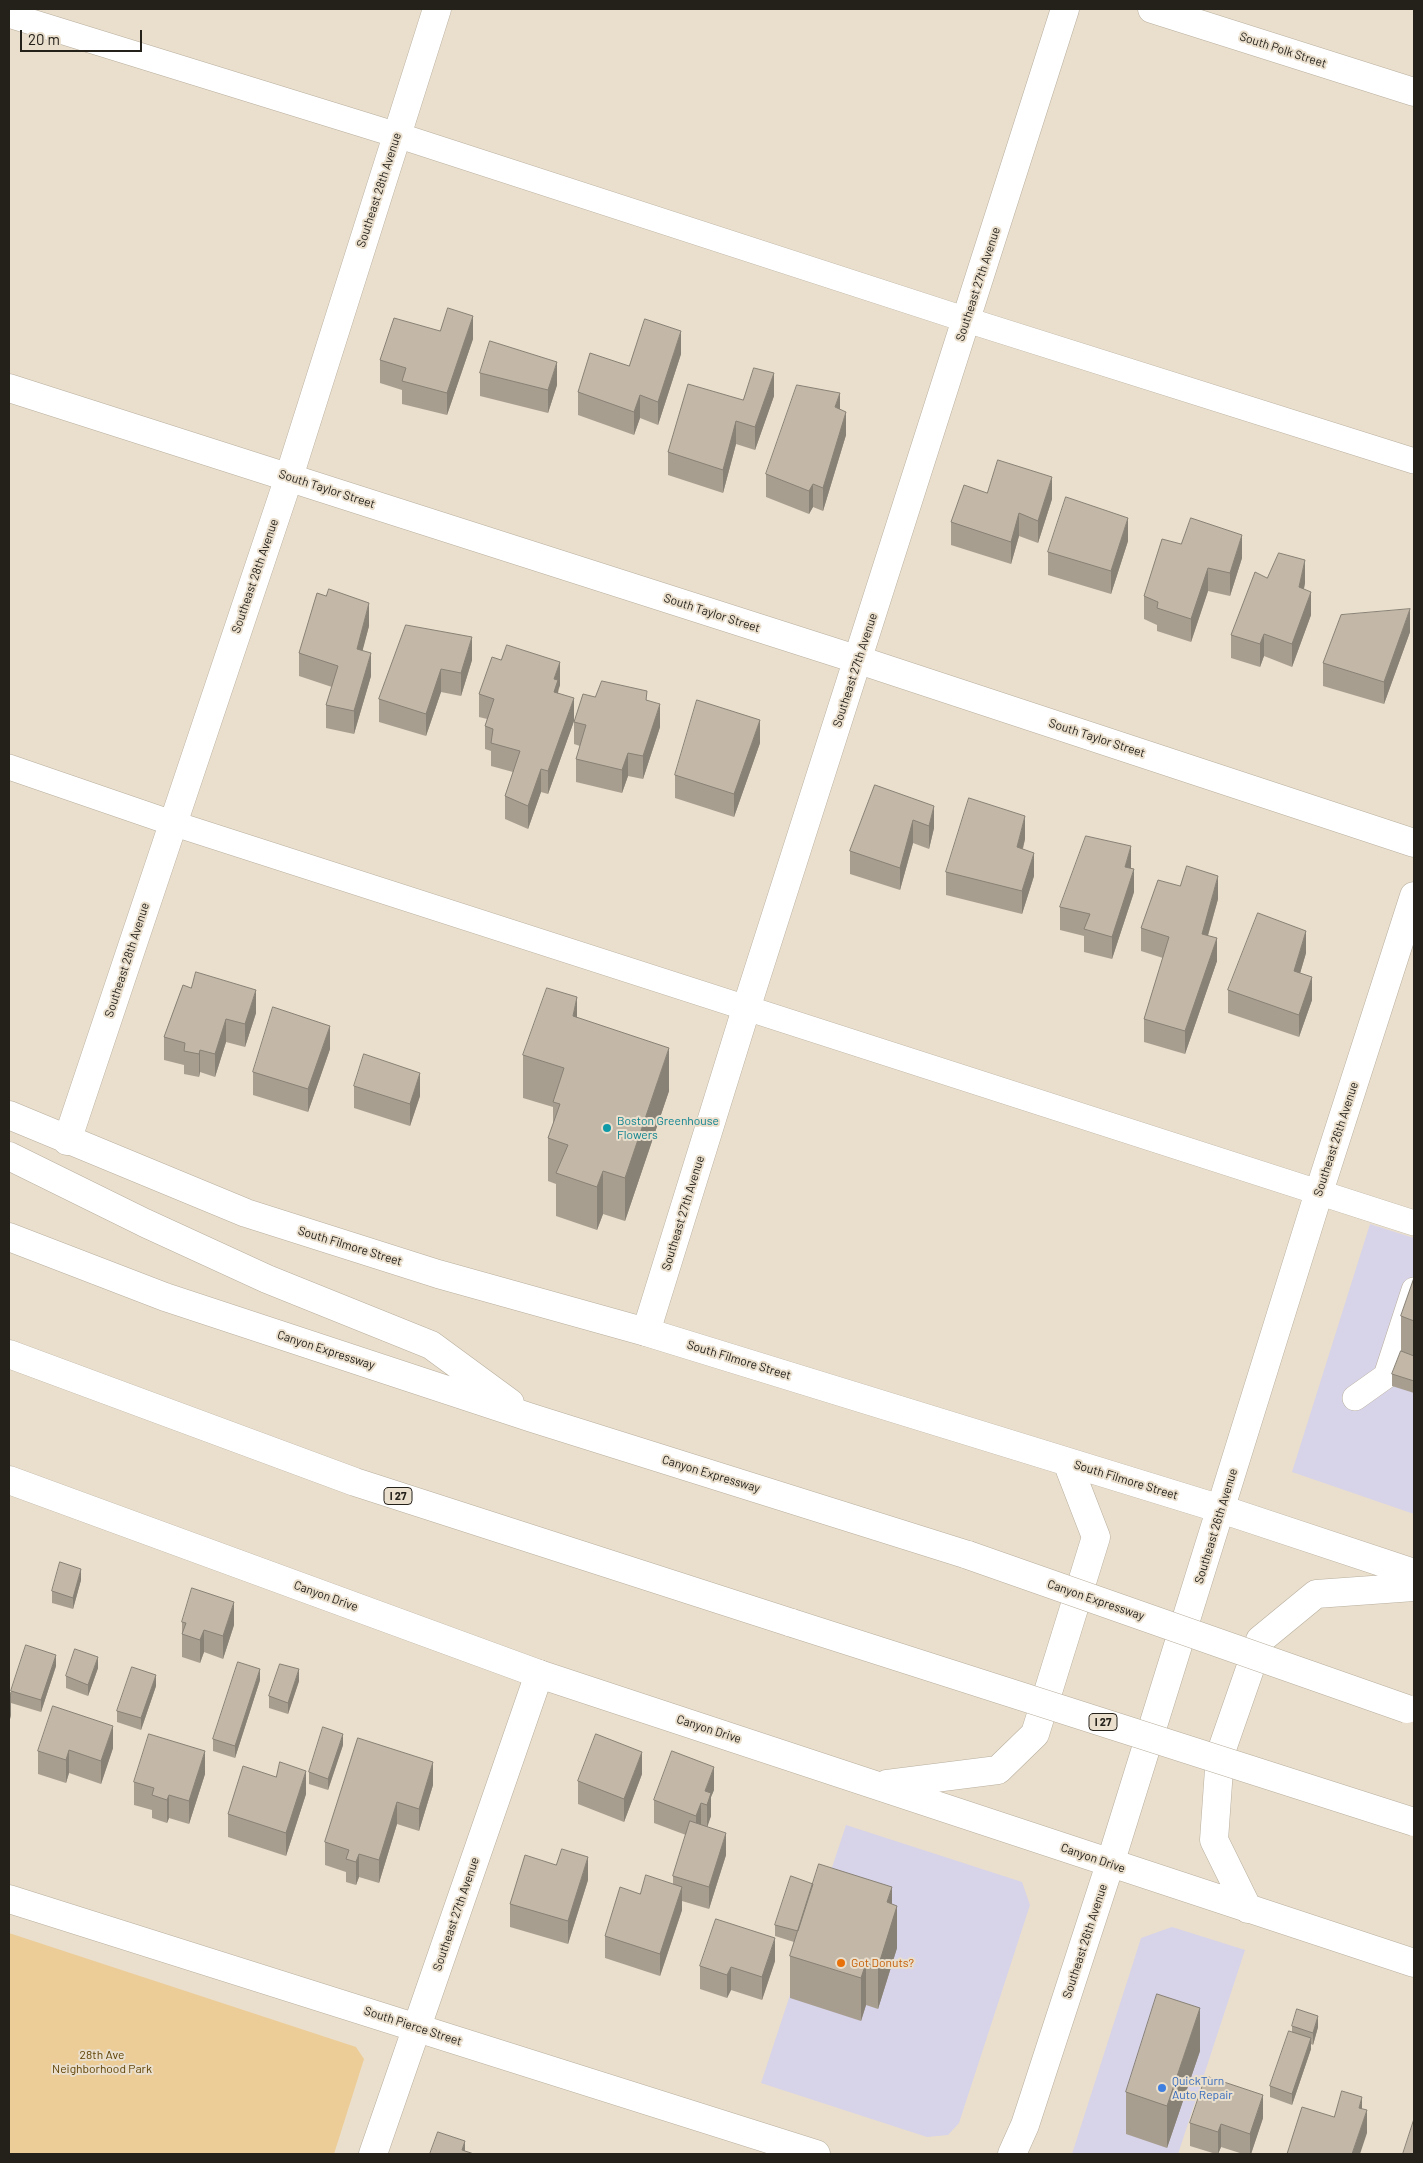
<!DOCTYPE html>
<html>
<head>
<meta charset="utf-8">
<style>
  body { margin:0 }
  #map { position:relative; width:1423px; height:2163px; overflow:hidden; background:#eadfcd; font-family:Barlow,sans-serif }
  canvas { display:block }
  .frame { position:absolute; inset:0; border:10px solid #24201a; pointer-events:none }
  .scale { position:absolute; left:20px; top:30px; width:122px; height:22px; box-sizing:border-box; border:2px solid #24201a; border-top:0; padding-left:6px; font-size:15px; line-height:18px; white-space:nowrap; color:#24201a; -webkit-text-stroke:4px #eadfcd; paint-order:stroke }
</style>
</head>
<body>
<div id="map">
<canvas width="1423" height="2163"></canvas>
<div class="frame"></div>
<div class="scale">20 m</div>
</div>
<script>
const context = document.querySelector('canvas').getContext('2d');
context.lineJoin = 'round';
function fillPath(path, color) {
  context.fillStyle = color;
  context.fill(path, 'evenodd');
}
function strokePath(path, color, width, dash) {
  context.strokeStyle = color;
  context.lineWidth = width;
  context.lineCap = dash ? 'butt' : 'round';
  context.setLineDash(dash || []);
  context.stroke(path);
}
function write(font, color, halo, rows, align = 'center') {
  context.font = font + ' Barlow,sans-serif';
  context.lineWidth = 4;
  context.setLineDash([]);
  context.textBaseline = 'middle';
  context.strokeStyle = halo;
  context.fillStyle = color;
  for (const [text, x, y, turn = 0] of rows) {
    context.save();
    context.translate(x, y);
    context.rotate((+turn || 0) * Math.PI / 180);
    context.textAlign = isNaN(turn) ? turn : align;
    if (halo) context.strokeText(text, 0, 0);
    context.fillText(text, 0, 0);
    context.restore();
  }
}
fillPath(new Path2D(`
  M1370 1224 1414 1238V1514L1292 1472Z
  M846 1825 1022 1882 1030 1905 959 2123 948 2135 927 2137 761 2083Z
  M1172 1927 1245 1950 1178 2154H1072L1141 1938Z`), '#d7d3e9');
fillPath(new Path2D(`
  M9 1933 356 2047 364 2059 334 2154H9Z`), '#eccd98');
const lane = new Path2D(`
  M9 15 397 135 967 320 1414 461
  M9 767 172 823 1414 1223
  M1355 1398 1386 1376 1414 1290`);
const street = new Path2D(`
  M9 388 859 660 1414 843
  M646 1332 746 1009 1065 9
  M373 2154 539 1674`);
const secondary = new Path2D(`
  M1152 9 1414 92
  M9 1115 246 1213 438 1274 646 1332 1221 1509 1414 1573
  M67 1141 289 477 437 9
  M9 1480 539 1674 1414 1963
  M887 1784 998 1770 1035 1734 1096 1537 1067 1462
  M9 1899 816 2154
  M1248 1909 1214 1840 1220 1755 1260 1640 1316 1594 1414 1587
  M1012 2154 1025 2125 1110 1864 1319 1192 1414 896`);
const highway = new Path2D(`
  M9 1156 145 1223 267 1279 431 1345 510 1403
  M9 1237 165 1297 532 1418 968 1555
  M9 1354 355 1482 792 1623`);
strokePath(lane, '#b8ae9d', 26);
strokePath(street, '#b8ae9d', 29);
strokePath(secondary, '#b8ae9d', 29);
strokePath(highway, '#b8ae9d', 29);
strokePath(lane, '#fff', 25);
strokePath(street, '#fff', 28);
strokePath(secondary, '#fff', 28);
strokePath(highway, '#fff', 28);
const highwayBridge = new Path2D(`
  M968 1555 1407 1709
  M792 1623 1414 1822`);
strokePath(highwayBridge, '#b8ae9d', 29, []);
strokePath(highwayBridge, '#fff', 28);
fillPath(new Path2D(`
  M440 331 473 339 447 415 402 404V390L380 383V360Z
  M681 354 658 425 640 418 634 435 578 415V392L629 366Z
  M480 373 557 385 548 413 480 396Z
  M774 396 755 450 736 444 723 493 668 475V452L743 400Z
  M840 409 846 435 823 511 813 507 809 514 766 497V474Z
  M987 493 1052 499 1038 543 1019 536 1011 564 951 545V522Z
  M1128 541 1111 594 1048 575V552Z
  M1181 544 1242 558 1230 596 1208 591 1191 642 1157 631V625L1144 619V596Z
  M1267 578 1305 583 1304 589 1311 615 1292 667 1264 656 1260 667 1231 658V635Z
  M406 625 472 660 461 696 441 692 426 736 379 722V699Z
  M369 626 362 651 371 676 354 734 326 728V705L332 687 299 676V653Z
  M1410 632 1384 704 1323 686V663Z
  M501 660 560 685 558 693 574 721 548 794 541 792 528 829 505 819V796L513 772 491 766V751L485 749V726L487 719 479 717V694Z
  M595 697 647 700 660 727 643 779 628 776 622 793 576 782V759L580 746 574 744V722Z
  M760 743 734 817 675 798V775Z
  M875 785 934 828 929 849 913 843 900 890 850 874V851Z
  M1025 839 1023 849 1034 876 1022 914 946 895V872Z
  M1131 869 1134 892 1112 959 1084 952V936L1060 930V907Z
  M1218 899 1208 936 1217 961 1185 1054 1144 1042V1019L1163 958 1141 951V928Z
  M1306 953 1300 973 1312 1000 1299 1037 1228 1013V990Z
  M183 985 256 1013 245 1047 226 1042 215 1077 200 1072 199 1077 184 1074V1065L164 1060V1037Z
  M577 1018 669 1091 625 1221 603 1214 597 1230 556 1216V1184L548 1181V1138L553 1124V1107L523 1098V1055Z
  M330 1049 308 1112 253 1095V1072Z
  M354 1086 420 1096 410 1126 354 1108Z
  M1414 1278V1393L1392 1386V1374L1401 1351V1316Z
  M81 1580 73 1609 52 1603V1591Z
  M182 1622 234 1625 223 1659 204 1652 200 1663 182 1657Z
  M56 1666 41 1712 11 1703V1715L9 1723V1692L11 1693V1691Z
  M98 1668 88 1696 66 1688V1676Z
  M260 1680 235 1758 213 1751V1739Z
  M299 1681 288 1714 269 1708V1696Z
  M156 1686 141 1730 117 1722V1711Z
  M358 1738 433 1785 419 1831 397 1824 379 1883 359 1877 356 1885 346 1882V1872L325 1865V1842Z
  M343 1745 328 1790 309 1784V1772Z
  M113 1748 101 1784 69 1773 66 1783 38 1774V1751Z
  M205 1774 189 1824 169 1818 167 1823 152 1818V1810L134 1805V1782Z
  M642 1774 624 1822 578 1804V1781Z
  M714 1790 711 1797V1816L707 1826 726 1855 709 1909 682 1901V1910L660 1976 605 1958V1936L640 1894 673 1884V1876L686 1835 654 1823V1800Z
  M306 1794 286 1856 228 1837V1814Z
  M588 1880 568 1944 510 1927V1904Z
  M813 1884 892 1904 897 1948 878 2009 866 2005 861 2021 790 1998V1956L794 1942 775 1936V1925Z
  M775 1961 762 2000 731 1990 727 1998 700 1989V1966Z
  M1292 2026 1318 2027 1313 2045 1311 2044V2049L1292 2105 1270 2097V2086L1292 2032Z
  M1200 2051 1167 2148 1126 2134V2092Z
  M1263 2118 1251 2154H1243L1221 2147 1218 2154H1216L1190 2146V2123Z`), '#a89e90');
fillPath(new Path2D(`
  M473 316V339L447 415V393Z
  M681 331V354L658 425V402Z
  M557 362V385L548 413V390Z
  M774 373V396L755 450V427Z
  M840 393V416L835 407Z
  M640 395V418L634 435V412Z
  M846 412V435L823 511V488Z
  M736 421V444L723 493V470Z
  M1052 477V499L1038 543V521Z
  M813 484V507L809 514V491Z
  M1019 513V536L1011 564V542Z
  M1128 518V541L1111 594V571Z
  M1242 535V558L1230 596V573Z
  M1305 560V583L1299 610V587Z
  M1208 568V591L1191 642V619Z
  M1311 592V615L1292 667V644Z
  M369 603V626L357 672V649Z
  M1410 609V632L1384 704V682Z
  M1264 634V656L1260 667V644Z
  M472 637V660L461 696V673Z
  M371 653V676L354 734V711Z
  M560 662V685L558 690V703L554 714V679Z
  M441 669V692L426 736V714Z
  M574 698V721L548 794V771Z
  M660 704V727L643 779V756Z
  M760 720V743L734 817V794Z
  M628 753V776L622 793V770Z
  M541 769V792L528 829V806Z
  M934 806V828L929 849V826Z
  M1025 816V839L1017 870V847Z
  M913 820V843L900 890V868Z
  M1131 846V869L1125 867Z
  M1034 853V876L1022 914V891Z
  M1134 869V892L1112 959V937Z
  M1218 876V899L1202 956V934Z
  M1306 931V953L1294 994V971Z
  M1217 938V961L1185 1054V1031Z
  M1312 977V1000L1299 1037V1015Z
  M256 990V1013L245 1047V1024Z
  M577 997V1040L573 1016Z
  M226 1019V1042L215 1077V1054Z
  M330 1026V1049L308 1112V1089Z
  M669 1048V1091L625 1221V1178Z
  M200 1050V1072L199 1077V1054Z
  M420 1073V1096L410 1126V1104Z
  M603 1171V1214L597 1230V1187Z
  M81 1569V1580L73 1609V1598Z
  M234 1602V1625L223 1659V1636Z
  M204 1630V1652L200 1663V1640Z
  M56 1655V1666L41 1712V1700Z
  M98 1657V1668L88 1696V1685Z
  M260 1669V1680L235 1758V1746Z
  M299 1669V1681L288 1714V1703Z
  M156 1675V1686L141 1730V1718Z
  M11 1693V1715L9 1723V1700Z
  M113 1726V1748L101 1784V1761Z
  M343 1734V1745L328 1790V1779Z
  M69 1750V1773L66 1783V1760Z
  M205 1751V1774L189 1824V1801Z
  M642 1752V1774L624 1822V1799Z
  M433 1762V1785L419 1831V1809Z
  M714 1767V1790L711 1797V1816L707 1828V1805L705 1791Z
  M306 1771V1794L286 1856V1833Z
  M169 1795V1818L167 1823V1800Z
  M397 1802V1824L379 1883V1860Z
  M701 1803V1826L696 1839V1816Z
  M726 1833V1855L709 1909V1887Z
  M359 1854V1877L356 1885V1862Z
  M588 1857V1880L568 1944V1921Z
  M682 1887V1910L660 1976V1954Z
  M892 1887V1920L897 1906V1948L878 2009V1967L887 1902Z
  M775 1938V1961L762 2000V1977Z
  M866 1963V2005L861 2021V1978Z
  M731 1967V1990L727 1998V1975Z
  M1200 2008V2051L1167 2148V2106Z
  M1318 2016V2027L1313 2045V2033Z
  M1311 2038V2049L1292 2105V2094Z
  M1263 2095V2118L1251 2154H1250V2134Z
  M1362 2097V2120L1359 2108Z
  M1367 2110V2133L1360 2154H1352Z
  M1221 2124V2147L1218 2154V2132Z
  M465 2141V2154L462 2150Z`), '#888175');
const building = new Path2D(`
  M448 308 473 316 447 393 402 381 406 368 380 360 394 318 440 331Z
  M645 319 681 331 658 402 640 395 634 412 578 392 590 353 629 366Z
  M490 341 557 362 548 390 480 373Z
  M754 368 774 373 755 427 736 421 723 470 668 452 688 384 743 400Z
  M797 385 840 393 835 407 846 412 823 488 813 484 809 491 766 474Z
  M998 460 1052 477 1038 521 1019 513 1011 542 951 522 964 485 987 493Z
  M1066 497 1128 518 1111 571 1048 552Z
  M1191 518 1242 535 1230 573 1208 568 1191 619 1157 608 1158 602 1144 596 1162 539 1181 544Z
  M1279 553 1305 560 1299 587 1311 592 1292 644 1264 634 1260 644 1231 635 1255 572 1267 578Z
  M329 589 369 603 357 649 371 653 354 711 326 705 338 666 299 653 317 593 326 596Z
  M1410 609 1384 682 1323 663 1341 615Z
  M406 625 472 637 461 673 441 669 426 714 379 699Z
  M507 645 560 662 554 679 558 680 554 692 574 698 548 771 541 769 528 806 505 796 520 751 491 743 493 729 485 726 494 699 479 694 492 657 501 660Z
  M602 681 647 691 646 700 660 704 643 756 628 753 622 770 576 759 586 725 574 722 583 694 595 697Z
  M697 700 760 720 734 794 675 775Z
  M875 785 934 806 929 826 913 820 900 868 850 851Z
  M969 798 1025 816 1017 847 1034 853 1022 891 946 872Z
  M1086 836 1131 846 1125 867 1134 869 1112 937 1084 929 1090 914 1060 907Z
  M1187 866 1218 876 1202 934 1217 938 1185 1031 1144 1019 1169 937 1141 928 1158 880 1180 886Z
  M1258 913 1306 931 1294 971 1312 977 1299 1015 1228 990Z
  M196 972 256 990 245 1024 226 1019 215 1054 200 1050 199 1054 184 1051 185 1043 164 1037 183 985 191 988Z
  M547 988 577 997 573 1016 669 1048 625 1178 603 1171 597 1187 556 1173 568 1145 548 1138 560 1104 553 1102 564 1068 523 1055Z
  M273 1007 330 1026 308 1089 253 1072Z
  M364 1054 420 1073 410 1104 354 1086Z
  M1414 1278V1321L1401 1316Z
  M1401 1351 1414 1356V1381L1392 1374Z
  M60 1562 81 1569 73 1598 52 1591Z
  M192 1588 234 1602 223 1636 204 1630 200 1640 182 1634 186 1623 182 1622Z
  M26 1645 56 1655 41 1700 11 1691Z
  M75 1649 98 1657 88 1685 66 1676Z
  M238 1662 260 1669 235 1746 213 1739Z
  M280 1664 299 1669 288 1703 269 1696Z
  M132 1667 156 1675 141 1718 117 1711Z
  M9 1692 11 1693 9 1700Z
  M53 1706 113 1726 101 1761 69 1750 66 1760 38 1751Z
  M323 1727 343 1734 328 1779 309 1772Z
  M149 1734 205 1751 189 1801 169 1795 167 1800 152 1795 154 1788 134 1782Z
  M596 1734 642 1752 624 1799 578 1781Z
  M358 1738 433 1762 419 1809 397 1802 379 1860 359 1854 356 1862 346 1859 349 1850 325 1842Z
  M672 1751 714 1767 705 1791 711 1793 707 1805 701 1803 696 1816 654 1800Z
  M280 1762 306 1771 286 1833 228 1814 243 1766 276 1777Z
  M690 1821 726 1833 709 1887 673 1876Z
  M562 1849 588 1857 568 1921 510 1904 525 1855 556 1865Z
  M819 1864 892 1887 887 1902 897 1906 878 1967 866 1963 861 1978 790 1956Z
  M646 1875 682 1887 660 1954 605 1936 620 1887 640 1894Z
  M791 1876 813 1884 798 1931 775 1925Z
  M716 1919 775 1938 762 1977 731 1967 727 1975 700 1966Z
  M1157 1994 1200 2008 1167 2106 1126 2092Z
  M1297 2009 1318 2016 1313 2033 1292 2026Z
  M1289 2031 1311 2038 1292 2094 1270 2086Z
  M1206 2076 1263 2095 1250 2134 1221 2124 1218 2132 1190 2123Z
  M1342 2091 1362 2097 1359 2108 1367 2110 1352 2154H1287L1302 2107 1334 2117Z
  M1414 2119V2154H1403Z
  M438 2132 465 2141 462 2150 474 2154H430Z`);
fillPath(building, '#c3b8a7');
strokePath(building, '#888175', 1);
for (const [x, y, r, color] of [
  [607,1128,5,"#0f9aa8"],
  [841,1963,5,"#e8710a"],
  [1162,2088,5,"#3f7fe0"]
]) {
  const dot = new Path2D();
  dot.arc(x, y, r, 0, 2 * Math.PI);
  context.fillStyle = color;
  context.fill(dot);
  strokePath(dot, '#eadfcd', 2);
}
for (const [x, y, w] of [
  [398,1496,28],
  [1103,1722,28]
]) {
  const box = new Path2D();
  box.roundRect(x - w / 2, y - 8.5, w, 17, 4);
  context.fillStyle = '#eadfcd';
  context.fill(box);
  strokePath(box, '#24201a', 1);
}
write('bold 11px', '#24201a', null, [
  ["I 27",398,1496],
  ["I 27",1103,1722]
]);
write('12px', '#24201a', '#eadfcd', [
  ["South Polk Street",1283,50,18],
  ["Southeast 28th Avenue",379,190,-72],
  ["Southeast 27th Avenue",978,284,-72],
  ["South Taylor Street",327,489,18],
  ["Southeast 28th Avenue",255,576,-71],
  ["South Taylor Street",712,613,18],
  ["Southeast 27th Avenue",855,670,-72],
  ["South Taylor Street",1097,738,18],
  ["Southeast 28th Avenue",127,960,-72],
  ["Southeast 26th Avenue",1336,1139,-72],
  ["Southeast 27th Avenue",683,1213,-73],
  ["South Filmore Street",350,1246,17],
  ["Canyon Expressway",326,1350,18],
  ["South Filmore Street",739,1360,17],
  ["Canyon Expressway",711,1474,17],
  ["South Filmore Street",1126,1480,17],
  ["Southeast 26th Avenue",1216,1526,-73],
  ["Canyon Drive",326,1596,20],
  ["Canyon Expressway",1096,1600,19],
  ["Canyon Drive",709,1729,18],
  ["Canyon Drive",1093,1858,19],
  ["Southeast 27th Avenue",456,1914,-71],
  ["Southeast 26th Avenue",1085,1941,-72],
  ["South Pierce Street",413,2026,18]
]);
write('12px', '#0d838f', '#eadfcd', [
  ["Boston Greenhouse",617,1121],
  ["Flowers",617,1135]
], 'left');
write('12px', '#c56008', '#eadfcd', [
  ["Got Donuts?",851,1963]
], 'left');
write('12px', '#5f4305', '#eadfcd', [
  ["28th Ave",102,2055],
  ["Neighborhood Park",102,2069]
]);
write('12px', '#366cbe', '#eadfcd', [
  ["QuickTurn",1172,2081],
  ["Auto Repair",1172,2095]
], 'left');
</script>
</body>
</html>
